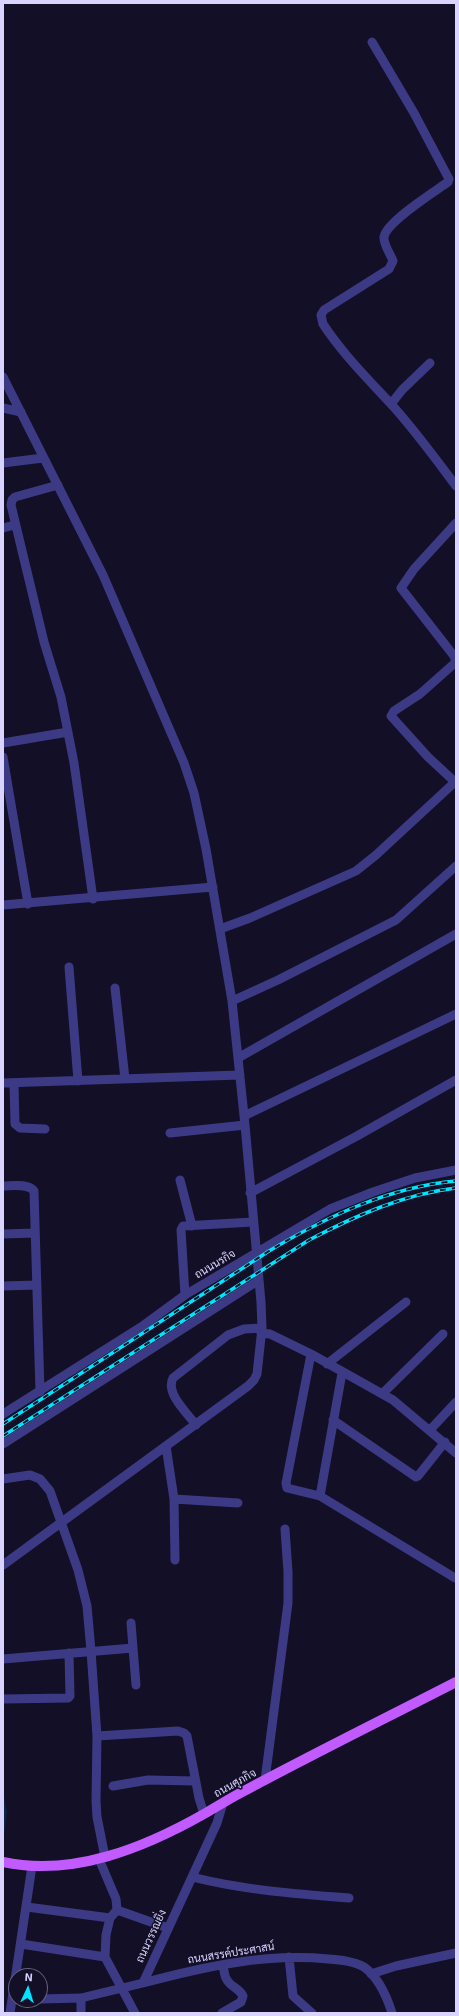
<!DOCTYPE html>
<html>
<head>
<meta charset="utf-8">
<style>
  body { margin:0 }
  #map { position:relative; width:459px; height:2016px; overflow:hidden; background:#130f26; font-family:"Exo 2",sans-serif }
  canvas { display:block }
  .frame { position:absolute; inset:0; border:4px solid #d9d4ff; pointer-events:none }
  .north { position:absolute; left:8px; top:1968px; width:40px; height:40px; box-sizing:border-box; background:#130f26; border:1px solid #625e7d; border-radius:50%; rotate:4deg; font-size:11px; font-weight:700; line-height:16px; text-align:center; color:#d9d4ff }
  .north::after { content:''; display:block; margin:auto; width:14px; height:18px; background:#00e5ff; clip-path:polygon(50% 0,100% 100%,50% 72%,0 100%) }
</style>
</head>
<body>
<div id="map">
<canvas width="459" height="2016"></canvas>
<div class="frame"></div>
<div class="north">N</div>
</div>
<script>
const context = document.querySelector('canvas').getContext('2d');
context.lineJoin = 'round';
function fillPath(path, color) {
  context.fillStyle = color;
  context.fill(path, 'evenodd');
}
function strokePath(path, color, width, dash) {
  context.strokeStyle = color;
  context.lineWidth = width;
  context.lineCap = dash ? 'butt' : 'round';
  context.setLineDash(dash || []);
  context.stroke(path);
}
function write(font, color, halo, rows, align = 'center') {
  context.font = font + ' "Exo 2",Sarabun,sans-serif';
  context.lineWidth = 3;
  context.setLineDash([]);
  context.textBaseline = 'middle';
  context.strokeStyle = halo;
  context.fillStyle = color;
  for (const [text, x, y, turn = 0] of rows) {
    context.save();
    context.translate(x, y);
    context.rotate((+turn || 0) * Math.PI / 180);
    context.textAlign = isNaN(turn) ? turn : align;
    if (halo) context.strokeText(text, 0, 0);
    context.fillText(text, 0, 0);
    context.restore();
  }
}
fillPath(new Path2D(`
  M3 1791 7 1812 3 1843Z`), '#0c2248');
strokePath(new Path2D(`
  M372 42 414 113 449 179 448 182C434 192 386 222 384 237 383 244 391 255 393 261L389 269 324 310 321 315 323 324C342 353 367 378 391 404 414 429 435 458 456 486
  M3 377 103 575 184 763 194 793 206 849 232 1001 245 1125 261 1302 262 1328 257 1374 254 1380 248 1386 3 1565
  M391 404 402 390 430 363
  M3 408 21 412
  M3 463 43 458
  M58 485 15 497 12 500 11 505 44 642 61 697 74 763 93 899
  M3 528 14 525
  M3 743 68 732
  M3 757 28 904
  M455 782 428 757 391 716 394 711 420 694 456 662 454 656 401 588 414 569 456 523
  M3 905 213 887
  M220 929 250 918 356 871 376 855 456 781
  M69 967 78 1081
  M115 988 125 1079
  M232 1001 278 980 396 920 456 866
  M238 1058 456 934
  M3 1083 240 1075
  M14 1083 15 1124 20 1128 45 1129
  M244 1116 456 1014
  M170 1133 245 1125
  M180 1180 192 1226
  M3 1186C12 1186 28 1183 34 1191L40 1392
  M250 1193 357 1136 456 1080
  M3 1234 34 1233
  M3 1286 37 1285
  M185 1295 181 1230 183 1226 253 1222
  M261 1333 270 1334 311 1354 393 1400 456 1453
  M311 1354 286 1483 287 1488 320 1496 455 1578
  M327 1364 406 1302
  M382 1394 443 1334
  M3 1414 144 1325 185 1295 330 1209 373 1192 415 1178 456 1170
  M333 1420 416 1477 418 1476 445 1442
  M196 1425C187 1413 165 1393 173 1378L228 1335 244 1329 262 1328
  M430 1430 456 1402
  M3 1444 259 1280
  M166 1446 174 1499 175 1560
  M3 1479 30 1475 40 1479 50 1491 78 1570 87 1606 91 1651 97 1736 96 1801 97 1817 105 1857
  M320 1496 342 1373
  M174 1499 238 1503
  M131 1623 136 1685
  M3 1659 133 1648
  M3 1699 68 1698 70 1696 69 1653
  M97 1736 178 1731 184 1733 187 1736 199 1798 204 1814
  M265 1780 288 1603V1572L285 1529
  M113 1786 148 1780 195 1781
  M99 1859 116 1899 117 1910 110 1918 106 1935 105 1957 135 2013
  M192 1877C243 1890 296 1894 349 1898
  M27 1907 110 1918
  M117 1910 168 1928
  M21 1944 105 1957
  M289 1957 293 1996 312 2013
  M371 1974 396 1966 456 1953
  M143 1983C203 1967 265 1953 328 1959 340 1960 353 1961 364 1967 378 1977 387 1997 392 2013
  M40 1999 81 1998 143 1983 217 1823 223 1803
  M10 2013 32 1866
  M81 2013V1998
  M222 2013 241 2002 243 1996C239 1988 231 1987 227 1980 224 1976 224 1969 223 1965`), '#3d3a85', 9);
strokePath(new Path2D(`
  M3 1862C73 1877 144 1848 204 1814 218 1806 232 1797 246 1790 315 1753 386 1718 456 1682`), '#c25bff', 10);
const rail = new Path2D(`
  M3 1424 269 1251C326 1217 389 1187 456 1181
  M3 1436 309 1240C355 1216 404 1194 456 1188`);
strokePath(rail, '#00e5ff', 3.5);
strokePath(rail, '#130f26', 2, [6]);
write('11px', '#d9d4ff', '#130f26', [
  ["ถนนนรกิจ",215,1264,-31],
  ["ถนนศุภกิจ",235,1783,-29],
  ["ถนนวรรณยิ่ง",151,1936,-65],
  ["ถนนสรรค์ประศาสน์",231,1953,-9]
]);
</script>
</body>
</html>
